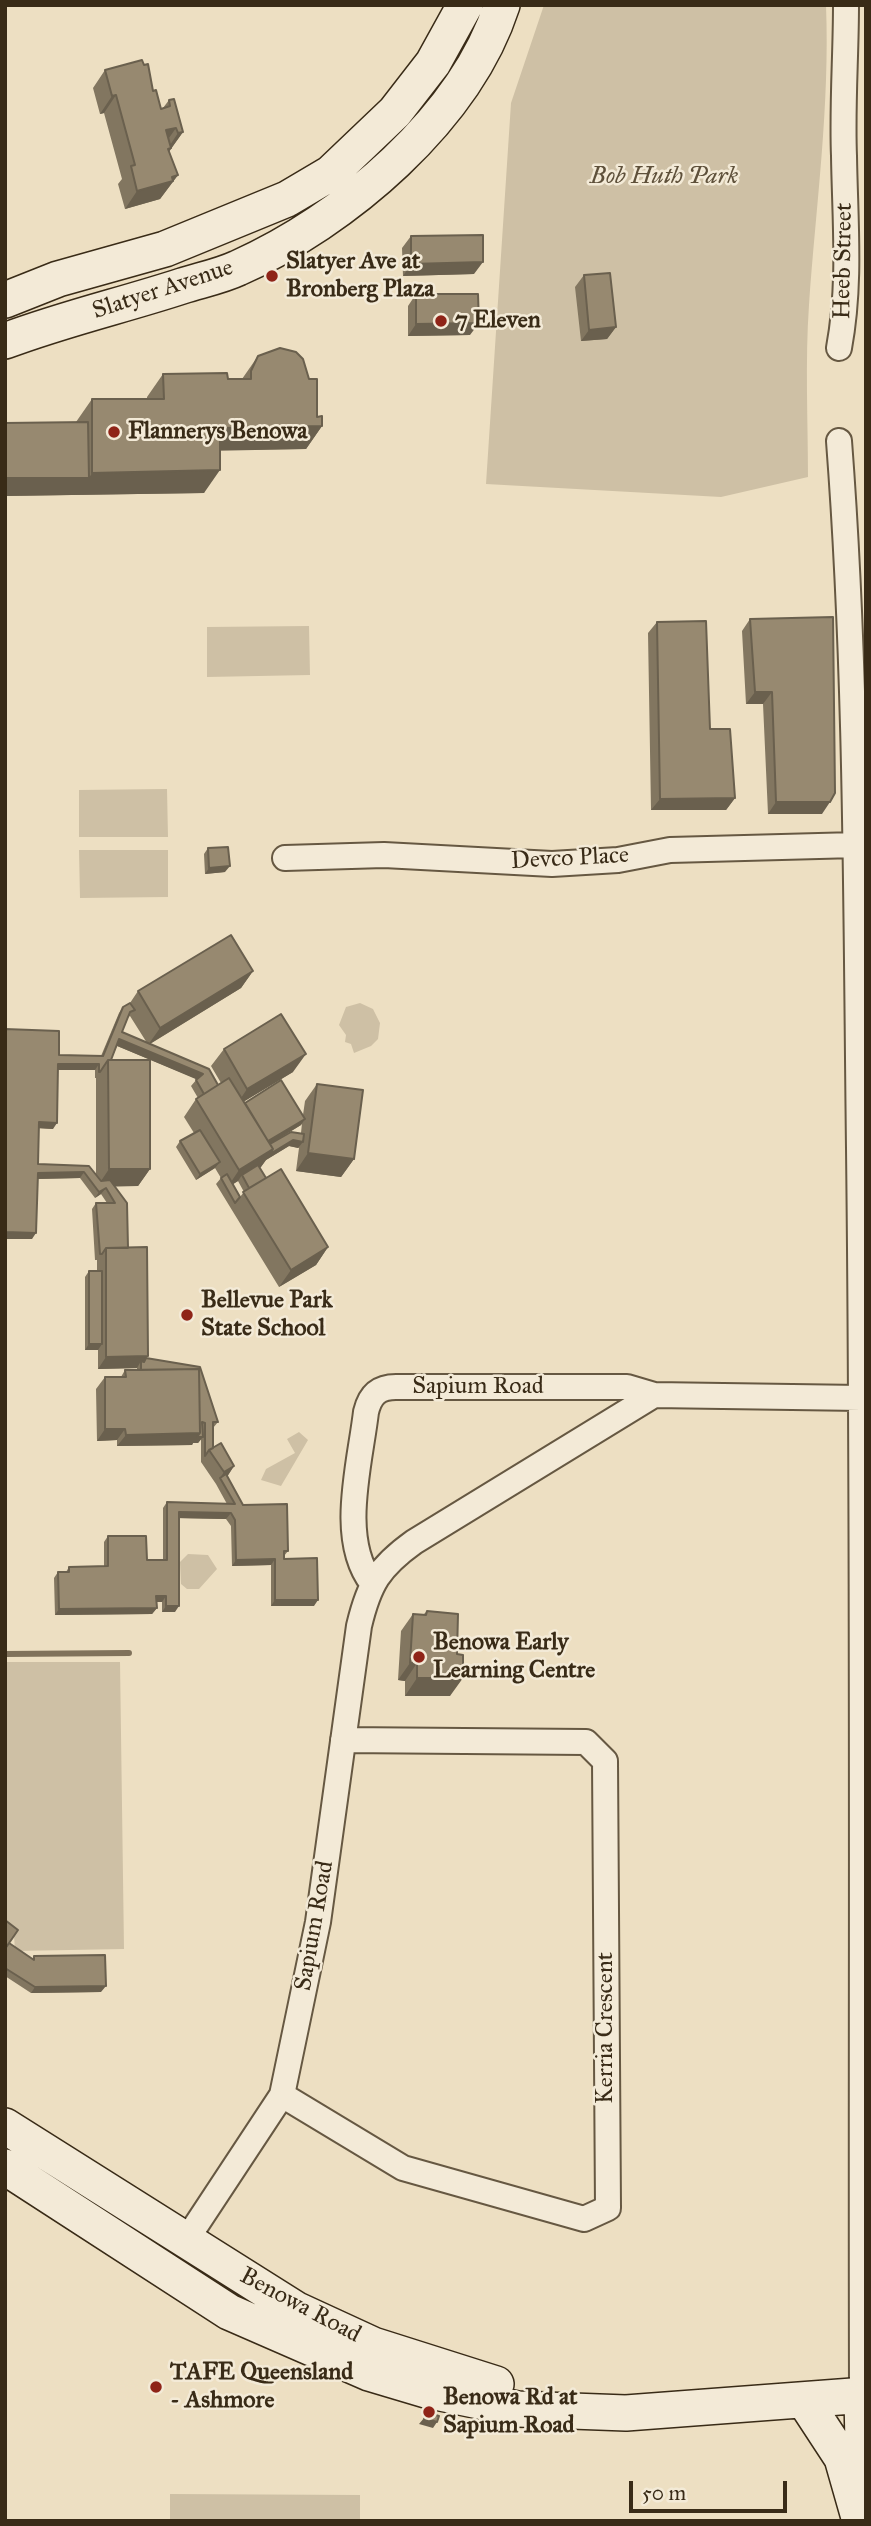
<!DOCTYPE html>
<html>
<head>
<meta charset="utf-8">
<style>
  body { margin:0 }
  #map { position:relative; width:871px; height:2526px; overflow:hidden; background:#eddfc2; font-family:"IM FELL Great Primer",serif }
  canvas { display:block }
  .frame { position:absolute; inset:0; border:7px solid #392b17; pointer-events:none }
  .scale { position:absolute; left:629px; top:2481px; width:158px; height:32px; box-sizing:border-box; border:4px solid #392b17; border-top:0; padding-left:9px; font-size:21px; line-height:24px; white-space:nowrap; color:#392b17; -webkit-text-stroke:5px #f3ead7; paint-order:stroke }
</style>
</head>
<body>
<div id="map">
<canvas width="871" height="2526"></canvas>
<div class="frame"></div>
<div class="scale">50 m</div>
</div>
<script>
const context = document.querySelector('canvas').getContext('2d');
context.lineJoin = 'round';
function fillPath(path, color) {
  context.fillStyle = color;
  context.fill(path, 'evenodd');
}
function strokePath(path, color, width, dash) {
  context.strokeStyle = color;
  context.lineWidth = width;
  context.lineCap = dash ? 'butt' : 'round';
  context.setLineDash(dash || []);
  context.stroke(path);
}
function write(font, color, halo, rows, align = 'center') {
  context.font = font + ' "IM FELL Great Primer",serif';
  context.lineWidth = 5;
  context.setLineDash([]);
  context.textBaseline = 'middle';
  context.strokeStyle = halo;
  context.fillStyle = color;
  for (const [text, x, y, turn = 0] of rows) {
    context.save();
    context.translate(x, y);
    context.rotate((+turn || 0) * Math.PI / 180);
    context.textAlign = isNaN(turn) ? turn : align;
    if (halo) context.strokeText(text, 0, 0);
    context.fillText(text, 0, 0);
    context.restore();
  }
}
fillPath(new Path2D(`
  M544 5H826C830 106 816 205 809 305 805 362 808 420 808 477L721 497 486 484 511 103Z
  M309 626 310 675 207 677V627Z
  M167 789 168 837H79V790Z
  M79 850H168V897L80 898Z
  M360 1003 373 1009 380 1023 378 1039 371 1046 354 1053 351 1044 345 1042 346 1035 339 1025 346 1007Z
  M299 1432 308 1440 281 1486 261 1480 266 1469 295 1453 287 1439Z
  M188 1554 208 1555 217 1569 199 1589H187L181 1584 180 1562Z
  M5 1662H120L124 1949 15 1951 14 1935 5 1929Z
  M170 2494 360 2495V2521H170Z`), '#cec0a5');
strokePath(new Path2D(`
  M5 1654 129 1653`), '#80725b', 6);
const street = new Path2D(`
  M839 348C851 283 845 221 844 156 842 106 846 55 846 5
  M839 441C857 676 856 912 859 1148 864 1564 861 1980 862 2396
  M285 858 384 855 552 864 618 860 670 850 856 845
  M372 1583C338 1539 360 1464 366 1412 370 1395 378 1387 396 1387H627L654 1395
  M282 2095 403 2168 584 2219 608 2208 605 1761 586 1742 343 1740
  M185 2242 282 2095 318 1922 359 1626C369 1584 379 1567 414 1542L654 1395 861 1398`);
const secondary = new Path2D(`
  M5 300 58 279 165 249 287 199 331 173 395 112 433 63 465 5
  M5 341C63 319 124 305 182 286 201 280 221 276 238 268 344 221 465 119 502 5
  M5 2126 297 2310 373 2345 496 2384
  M5 2167 229 2312 369 2373 426 2390 518 2409 626 2413 866 2395
  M862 2396 864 2494
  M804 2400 842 2458 860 2521`);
strokePath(street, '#665842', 28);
strokePath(secondary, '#392b17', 38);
strokePath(street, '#f3ead7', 24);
strokePath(secondary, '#f3ead7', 35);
fillPath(new Path2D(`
  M105 70 153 91 161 109 163 108 169 100 183 132 169 151 178 175 160 199 125 209 118 184 122 179 104 113 100 114 93 88Z
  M411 236 474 274 403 276 402 248Z
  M584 275 616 327 607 339 581 341 575 287Z
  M416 294 470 335 408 336V306Z
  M258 356 317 417 322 426 306 449 220 450 204 493 5 496V423L76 422 92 399H147V397L163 374 242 379Z
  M750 619 822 814H768L763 704H746L742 631Z
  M657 622 710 729 735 798 726 810H651L648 633Z
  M208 848 225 872 205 874 204 854Z
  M253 971 241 988 150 1044 218 1085 221 1083 211 1066 224 1049 293 1072 244 1101 245 1103 303 1115 305 1101 317 1084 354 1159 341 1177 296 1171 299 1148 289 1146 266 1160 260 1168 266 1178 328 1247 316 1265 279 1287 216 1184 221 1178 215 1168 196 1180 176 1147 180 1141 194 1133 184 1117 196 1099 198 1098 191 1086 197 1079 117 1046 111 1060 150 1169 138 1186H115L128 1248 146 1358 218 1422 213 1428V1448L234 1466 227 1477 243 1505 288 1551 284 1556V1559L314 1606H271V1565L232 1566 231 1526 226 1519 179 1518 175 1612H162V1602H156L157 1608 152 1614 55 1615 54 1578 58 1572H66L69 1567 104 1566V1542L108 1536 147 1560H163V1508L167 1502 227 1504 216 1484 201 1462V1439L198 1443H193L192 1445 117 1446V1440L97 1441 96 1389 105 1377H121L125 1370H137V1368L98 1369V1350H85V1277L89 1271H97V1260H95L92 1209 96 1203H107L101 1194 95 1198 80 1178 38 1179 32 1239H5V1029L59 1055 101 1056 119 1013 123 1007 130 1003 138 991ZM130 1016 142 1035 147 1043 122 1032 128 1017ZM58 1070H95V1078H96V1175L38 1164 39 1128 53 1129ZM302 1123 301 1133 270 1144 301 1125ZM238 1181 244 1192 240 1197 233 1184Z
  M427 1611 457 1654 450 1696H405V1681L398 1680 401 1631 413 1614H424Z
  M5 1920 9 1943 32 1959 34 1956 101 1992 31 1993 5 1976Z`), '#827660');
fillPath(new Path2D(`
  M116 95 104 113 100 114 112 96Z
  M176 128 164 145 166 130Z
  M183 132 159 166 166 151 178 133Z
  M178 175 160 199 125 209 137 191Z
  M483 262 474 274 403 276 411 264Z
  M479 323 470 335 408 336 416 324Z
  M616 327 607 339 581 341 589 330Z
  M322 426 306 449 204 451 220 428Z
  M220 470 204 493 5 496V478H89L92 473Z
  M755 692H772L763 704H746Z
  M735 798 726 810H651L660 799Z
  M776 802H830L822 814H768Z
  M230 866 225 872 205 874 209 868Z
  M253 971 241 988 148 1045 160 1028Z
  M119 1039 203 1074 198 1080 115 1045Z
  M306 1054 293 1072 235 1107 247 1089Z
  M58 1064H99L95 1070H54Z
  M305 1119 301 1125 257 1152 261 1146Z
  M39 1122 57 1123 53 1129 35 1128Z
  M293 1140 303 1142 298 1148 289 1146 266 1160 261 1167 243 1178 242 1175 238 1181 227 1188 239 1170 273 1149Z
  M308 1153 354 1159 341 1177 296 1171Z
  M220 1162 215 1168 196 1180 200 1174Z
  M109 1169H150L138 1186 97 1187Z
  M84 1172 80 1178 34 1179 38 1173Z
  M106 1188 101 1194 95 1198 99 1192Z
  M5 1232 36 1233 32 1239H5Z
  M328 1247 316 1265 279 1287 291 1270Z
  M89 1344H102L98 1350H85Z
  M148 1356 141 1366V1361L137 1368 98 1369 106 1357Z
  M105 1429H125L117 1440 97 1441Z
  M200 1433 203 1437 198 1443H193L192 1445 117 1446 126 1435Z
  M234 1466 226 1478H220L224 1472Z
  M179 1512 231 1513 226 1519 174 1518Z
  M275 1559 271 1565 232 1566 236 1560Z
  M156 1596H166L162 1602H152Z
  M275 1600H318L314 1606H271Z
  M166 1606H179L175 1612H162Z
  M157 1608 152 1614 55 1615 59 1609Z
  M410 1663H417L405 1681 398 1680Z
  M417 1678H463L450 1696H405Z
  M106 1986 101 1992 31 1993 35 1987Z
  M424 2418 437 2422 433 2428 419 2424Z`), '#6a604e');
const building = new Path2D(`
  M142 60 144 65 148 64 153 91 156 90 161 109 170 106 169 100 174 99 183 132 178 133 176 128 166 130 171 148 168 149 178 175 172 177 173 181 137 191 131 166 135 165 116 95 112 96 105 70Z
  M483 235V262L411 264V236Z
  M610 273 616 327 589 330 584 275Z
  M416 294H478L479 323 416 324Z
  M280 348 296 352 303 359 309 379H317V417L322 416V426L220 428V470L92 473V399H164L163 374 227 373 228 379H251V371L258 356Z
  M88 422 89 478H5V423Z
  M833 617 835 793 830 802H776L772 692H755L750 619Z
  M706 621 710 729H730L735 798 660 799 657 622Z
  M228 847 230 866 209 868 208 848Z
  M231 935 253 971 160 1028 138 991Z
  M130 1003 135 1010 130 1012 122 1032 209 1069 218 1085 204 1094 196 1080 203 1074 119 1039 111 1060H108L100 1072H99V1064H58L57 1123 39 1122 38 1164 89 1166 101 1181 110 1180 127 1203 128 1248H106L102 1254H100L96 1203H115L106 1188 99 1192 84 1172 38 1173 36 1233 5 1232V1029L59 1031V1055L103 1056 123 1007Z
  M281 1014 306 1054 247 1089 224 1049Z
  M108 1060H150V1169H109Z
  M229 1078 273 1149 239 1170 196 1099Z
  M281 1080 305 1119 268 1141 245 1103Z
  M317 1084 363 1090 354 1159 308 1153Z
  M200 1130 220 1162 200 1174 180 1141Z
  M291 1132 304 1134 303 1142 293 1140 270 1154 273 1149 270 1144Z
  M258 1165 266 1178 249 1188 242 1175Z
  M281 1169 328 1247 291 1270 243 1192Z
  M227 1174 240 1197 235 1203 221 1178Z
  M147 1247 148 1356 106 1357V1248Z
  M89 1271H102V1344H89Z
  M146 1358 200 1367 218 1422H213V1448L209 1450 205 1456V1423L202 1422 203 1437H197L200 1433 199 1369 141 1370V1361L144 1362Z
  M199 1369 200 1433 126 1435 125 1429H105V1377H126L125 1370Z
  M221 1443 234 1466 224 1472 209 1450Z
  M226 1474 243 1505 287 1504 288 1551H284V1559L317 1558 318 1600H275V1559L236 1560 235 1520 231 1513 179 1512V1606H166V1596H156L157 1608 59 1609 58 1572H69V1567L108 1566V1536H146L147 1560H167V1502L235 1504 220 1478Z
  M427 1611 458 1614 457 1654 463 1655V1678H417V1663H410L413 1614 426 1615Z
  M5 1920 18 1930 5 1949Z
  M9 1943 34 1960V1956L105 1955 106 1986 35 1987 5 1968V1949Z
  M425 2412 439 2416 437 2422 424 2418Z`);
fillPath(building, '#978970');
strokePath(building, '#6a604e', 2);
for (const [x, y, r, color] of [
  [272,276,7,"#8f2418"],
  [441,321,7,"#8f2418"],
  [114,432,7,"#8f2418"],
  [187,1315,7,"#8f2418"],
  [419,1657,7,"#8f2418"],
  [156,2387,7,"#8f2418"],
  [429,2412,7,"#8f2418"]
]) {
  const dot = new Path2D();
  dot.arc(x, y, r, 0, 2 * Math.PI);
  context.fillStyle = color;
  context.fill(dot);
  strokePath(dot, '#f3ead7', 2.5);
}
write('italic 24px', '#5e503a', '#f3ead7', [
  ["Bob Huth Park",664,177]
]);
write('24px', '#392b17', '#f3ead7', [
  ["Heeb Street",844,261,-89],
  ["Slatyer Avenue",163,290,-18],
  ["Devco Place",570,859,-3],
  ["Sapium Road",478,1387],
  ["Sapium Road",315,1926,-80],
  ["Kerria Crescent",606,2028,-90],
  ["Benowa Road",300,2306,28]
]);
write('bold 24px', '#392b17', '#f3ead7', [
  ["Slatyer Ave at",286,262],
  ["Bronberg Plaza",286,290],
  ["7 Eleven",455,321],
  ["Flannerys Benowa",128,432],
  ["Bellevue Park",201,1301],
  ["State School",201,1329],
  ["Benowa Early",433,1643],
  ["Learning Centre",433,1671],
  ["TAFE Queensland",170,2373],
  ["- Ashmore",170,2401],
  ["Benowa Rd at",443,2398],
  ["Sapium Road",443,2426]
], 'left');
</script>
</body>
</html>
